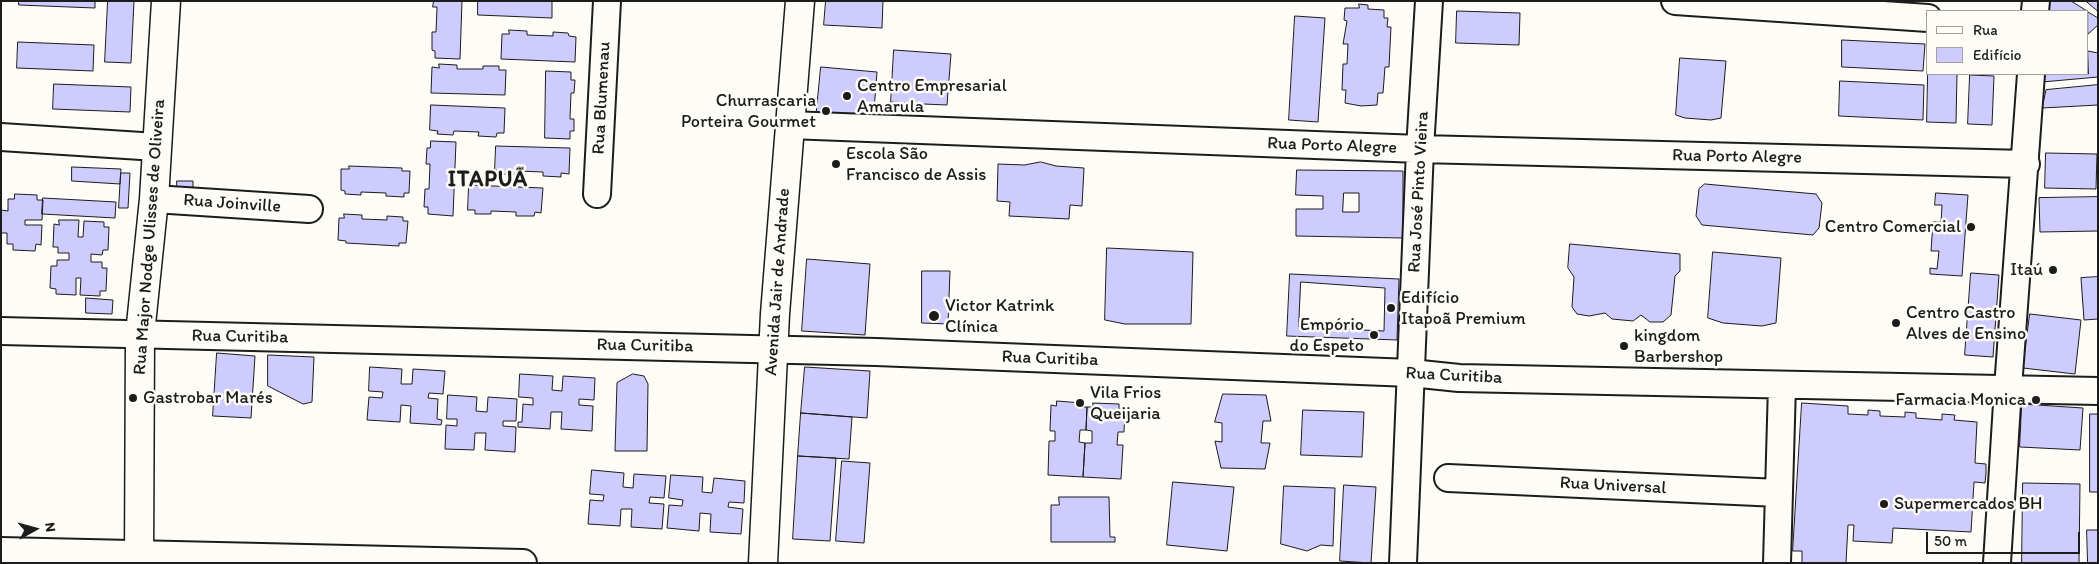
<!DOCTYPE html>
<html>
<head>
<meta charset="utf-8">
<style>
  body { margin:0 }
  #map { position:relative; width:2099px; height:564px; overflow:hidden; background:#fdfcf7; font-family:Itim,sans-serif }
  canvas { display:block }
  .frame { position:absolute; inset:0; border:2px solid #1c1c1c; pointer-events:none }
  .legend { position:absolute; left:1926px; top:10px; width:162px; height:65px; box-sizing:border-box; background:#fdfcf7; border:1px solid #a3a29f; margin:0; padding:6px 9px; list-style:none; font-size:15px; color:#1c1c1c }
  .legend li { display:flex; align-items:center; gap:10px; height:25px }
  .legend b { width:25px; border:1px solid #a3a29f }
  .north { position:absolute; left:10px; top:504px; width:50px; height:50px; -webkit-text-stroke:4px #fdfcf7; paint-order:stroke; rotate:83deg; font-size:14px; font-weight:700; line-height:20px; text-align:center; color:#1c1c1c }
  .north::after { content:''; display:block; margin:auto; width:18px; height:22px; background:#1c1c1c; clip-path:polygon(50% 0,100% 100%,50% 72%,0 100%) }
  .scale { position:absolute; left:1926px; top:532px; width:154px; height:22px; box-sizing:border-box; border:2px solid #1c1c1c; border-top:0; padding-left:6px; font-size:15px; line-height:18px; white-space:nowrap; color:#1c1c1c; -webkit-text-stroke:4px #fdfcf7; paint-order:stroke }
</style>
</head>
<body>
<div id="map">
<canvas width="2099" height="564"></canvas>
<div class="frame"></div>
<ul class="legend">
<li><b style="height:6px;background:#fdfcf7"></b>Rua</li>
<li><b style="height:14px;background:#cecbfe"></b>Edifício</li>
</ul>
<div class="north">N</div>
<div class="scale">50 m</div>
</div>
<script>
const context = document.querySelector('canvas').getContext('2d');
context.lineJoin = 'round';
function fillPath(path, color) {
  context.fillStyle = color;
  context.fill(path, 'evenodd');
}
function strokePath(path, color, width, dash) {
  context.strokeStyle = color;
  context.lineWidth = width;
  context.lineCap = dash ? 'butt' : 'round';
  context.setLineDash(dash || []);
  context.stroke(path);
}
function write(font, color, halo, rows, align = 'center') {
  context.font = font + ' Itim,sans-serif';
  context.lineWidth = 5;
  context.setLineDash([]);
  context.textBaseline = 'middle';
  context.strokeStyle = halo;
  context.fillStyle = color;
  for (const [text, x, y, turn = 0] of rows) {
    context.save();
    context.translate(x, y);
    context.rotate((+turn || 0) * Math.PI / 180);
    context.textAlign = isNaN(turn) ? turn : align;
    if (halo) context.strokeText(text, 0, 0);
    context.fillText(text, 0, 0);
    context.restore();
  }
}
const building = new Path2D(`
  M19 1H95V8L19 5Z
  M108 1H134L131 63 105 62Z
  M434 1H462L460 59 435 58V51L432 50V32H436L437 7H433Z
  M478 1H552V18L478 15Z
  M826 1H883L882 28 824 25Z
  M2051 1H2071L2087 11H2045Z
  M2086 1H2098V11Z
  M1359 4 1368 5V9L1384 10V18H1388L1387 27H1391L1389 67H1385L1383 93H1378L1377 105 1361 106 1345 103 1346 90H1342L1343 64H1347L1348 44H1343L1347 21 1344 20 1345 8H1359Z
  M1457 11 1520 13 1519 45 1456 43Z
  M2088 12 2098 18V25L2088 34Z
  M1295 16 1325 18 1318 122 1289 120Z
  M509 30 527 31V35L553 36V32L568 33 569 36 576 37 575 62 501 59 502 34H509Z
  M1842 40 1925 44 1923 71 1842 67Z
  M18 42 94 45 93 71 17 68Z
  M894 50 951 54 947 105 923 104 918 110 914 103 891 102Z
  M2088 51 2098 53V77L2042 82 2044 74H2088Z
  M1680 58 1726 61 1721 118 1711 120 1685 118 1676 115Z
  M439 64 457 65V69H483V66H499V70H506L505 95 431 93 432 67 439 68Z
  M821 67 877 72 873 123 816 119Z
  M546 71 571 72V80H575L574 93H571L570 119H574V131H570V139L545 138Z
  M1928 74H1957L1956 123 1927 122Z
  M1970 75 1994 76 1992 125 1968 124Z
  M1840 81 1924 85 1923 120 1839 116Z
  M54 84 131 87 130 112 53 109Z
  M2098 85V105L2042 108 2046 90Z
  M431 105 505 108 504 133H497L496 137 478 136 479 132 454 131 453 135 437 134 438 131 430 130Z
  M431 141 456 142 453 216 428 214V207H424L425 189H429L430 164H426L427 148H430Z
  M496 146 570 148 569 174 561 173V177L543 176V172L518 171V175L502 174V171L495 170Z
  M2046 153 2097 154 2096 189 2045 188Z
  M1041 162 1056 166 1084 168 1082 206 1070 205 1069 219 1009 216 1010 202 997 201 998 164 1024 165Z
  M349 166 402 168V171H410L409 193H404V197L386 196V193L361 192V195L345 194V191L341 190V169H349Z
  M72 167 121 169 120 184 72 181Z
  M1297 170 1403 171V238L1296 236V209H1323V196L1296 195ZM1344 193H1359V212H1343Z
  M121 173H130L128 208H119Z
  M177 181H193V192H182L177 186Z
  M1705 184 1816 194 1822 203 1819 228 1813 235 1702 225 1696 216 1699 189Z
  M469 185 543 188 541 213 535 212 534 216H516V212L491 211V214H475V210H468Z
  M1936 193 1968 195 1962 276 1930 274V268L1937 269 1939 251H1931L1933 222H1941L1942 205H1935Z
  M15 194 37 195V200H43L42 220H25V225H42L41 245 36 244 35 251 13 250V244H7V233H1V210L8 211V199H14Z
  M2098 197V231L2040 232 2039 198Z
  M43 198 116 202 115 218 42 214Z
  M344 214 362 215V219L387 220V216L403 217V221H408L406 243H399V246L346 243V241L338 240 339 218H344Z
  M59 220H79L78 237H83L84 221 104 222V227H109L108 250H103L102 255 91 254V262H102V268H107L106 291H100V296L80 295 81 278H76V295L56 294V289L50 288 51 266H57V260H69V253H58V247H53L54 224 59 225Z
  M1570 244 1680 254V271L1675 276 1671 315 1663 322H1650L1641 315 1633 321 1612 319 1605 313 1589 316 1577 314 1572 307 1574 277 1568 268Z
  M1107 248 1193 252 1191 324H1125L1105 320Z
  M1713 252 1781 258 1776 323 1762 326 1723 323 1708 318Z
  M807 259 870 264 865 335 802 331Z
  M922 271H950L948 324 922 323Z
  M1971 273 1999 275 1993 357 1965 355Z
  M1290 274 1399 279 1397 340 1287 336ZM1301 282 1385 288 1384 331 1299 327Z
  M2098 277V319L2084 320 2081 278Z
  M86 298 113 300 112 314 86 313Z
  M2030 314 2081 320 2075 374 2023 368Z
  M217 353 255 356 251 418 213 416Z
  M268 355 314 357 312 402 303 404 268 386Z
  M370 367 402 369 401 384H412L413 369 445 371 443 394 429 393 428 398 438 399 437 419 442 420 441 425 410 423 411 406 401 405 400 422 367 420 369 397 382 398 383 392 369 391Z
  M805 367 870 371 867 418 801 413Z
  M520 374 553 376 552 390 562 391 563 376 595 378 594 400 579 399V405L593 406 592 431 561 429 562 412H551L550 429 518 427V422H522L523 404 533 405V398L519 397Z
  M633 374 644 376 648 384 647 451H615L617 383Z
  M1223 394 1266 395 1271 421H1263L1261 443H1270L1265 469 1221 468 1215 441 1222 442V423L1215 422Z
  M448 395 477 397 476 411 487 412 488 397 517 399 516 421H503V426L516 427 515 452 485 450 486 433H475L474 450 445 449 446 425 457 426V419H447Z
  M1057 401 1082 403V407H1087L1086 430H1080L1079 442 1085 443 1083 477 1048 475 1049 441H1055V431H1050L1051 405 1056 406Z
  M1093 403 1119 404V409H1125L1124 432H1118L1117 445H1123L1121 479 1083 477 1085 443H1092V431L1086 430 1087 407H1093Z
  M1802 403 1848 406V414L1868 415V410L1880 411V416L1905 417V412L1916 413V418L1942 420V414L1955 415 1954 420 1977 422 1975 463 1986 464V473L1985 483 1974 482 1971 532 1893 528 1892 543 1853 541 1854 525H1848L1846 563H1802V551H1793Z
  M2022 404 2083 408 2080 450 2020 447Z
  M1303 410 1364 412 1362 457 1301 455Z
  M801 413 852 417 849 459 798 456Z
  M2090 414H2098V492H2090Z
  M798 456 836 458 830 541 793 539Z
  M842 461 870 463 864 543 836 541Z
  M592 470 624 473 623 487 633 488 634 474 666 476 664 498 650 497 649 503 664 504 662 529 631 527 632 509H621L620 526 588 524 590 500 603 501 604 495 590 494Z
  M671 475 703 477 702 492 712 493 714 478 745 481 744 503 729 502 728 507 743 509 741 534 710 532 711 514 700 513 699 531 667 528 669 505 682 506 683 500 669 498Z
  M1173 482 1234 487 1227 551 1167 545Z
  M2023 483 2080 484 2079 563H2022Z
  M1344 485 1376 487 1371 563 1340 561Z
  M1284 486 1335 488 1333 546 1321 545 1307 551 1281 544Z
  M1059 497H1109L1110 537H1115V542H1051V505H1059Z
  M2087 530H2098V563H2088Z`);
fillPath(building, '#cecbfe');
strokePath(building, '#1c1c1c', 1);
const minor = new Path2D(`
  M1675 1 1928 18
  M2035 11 2036 1
  M789 125 1420 149 2026 164
  M1 137 157 147
  M597 194 607 1
  M154 199 309 209
  M1 331 876 352 1411 373 1459 378 2098 391
  M1448 478 1779 493
  M1 551 523 563
  M1403 563 1420 149 1429 1
  M1777 563 1782 385
  M1997 563 2008 388 2031 74`);
const major = new Path2D(`
  M139 563 140 334 154 199 166 1
  M763 563 775 314 800 1`);
strokePath(minor, '#1c1c1c', 30);
strokePath(major, '#1c1c1c', 31);
strokePath(minor, '#fdfcf7', 26);
strokePath(major, '#fdfcf7', 28);
for (const [x, y, r, color] of [
  [847,96,5,"#1c1c1c"],
  [826,111,5,"#1c1c1c"],
  [836,164,5,"#1c1c1c"],
  [1971,227,5,"#1c1c1c"],
  [2053,270,5,"#1c1c1c"],
  [1391,308,5,"#1c1c1c"],
  [934,316,6,"#1c1c1c"],
  [1896,323,5,"#1c1c1c"],
  [1374,335,5,"#1c1c1c"],
  [1624,346,5,"#1c1c1c"],
  [133,398,5,"#1c1c1c"],
  [2036,400,5,"#1c1c1c"],
  [1080,403,5,"#1c1c1c"],
  [1884,504,5,"#1c1c1c"]
]) {
  const dot = new Path2D();
  dot.arc(x, y, r, 0, 2 * Math.PI);
  context.fillStyle = color;
  context.fill(dot);
  strokePath(dot, '#fdfcf7', 2);
}
write('18px', '#1c1c1c', '#fdfcf7', [
  ["Centro Empresarial",857,86],
  ["Amarula",857,107],
  ["Churrascaria",816,101,"right"],
  ["Porteira Gourmet",816,122,"right"],
  ["Escola São",846,154],
  ["Francisco de Assis",846,175],
  ["Centro Comercial",1961,227,"right"],
  ["Itaú",2043,270,"right"],
  ["Edifício",1401,298],
  ["Itapoã Premium",1401,319],
  ["Victor Katrink",945,306],
  ["Clínica",945,327],
  ["Centro Castro",1906,313],
  ["Alves de Ensino",1906,334],
  ["Empório",1364,325,"right"],
  ["do Espeto",1364,346,"right"],
  ["kingdom",1634,336],
  ["Barbershop",1634,357],
  ["Vila Frios",1090,393],
  ["Queijaria",1090,414],
  ["Gastrobar Marés",143,398],
  ["Farmacia Monica",2026,400,"right"],
  ["Supermercados BH",1894,504]
], 'left');
write('18px', '#1c1c1c', '#fdfcf7', [
  ["Rua Blumenau",602,98,-87],
  ["Rua Porto Alegre",1332,146,2],
  ["Rua Porto Alegre",1737,157,1],
  ["Rua José Pinto Vieira",1419,192,-87],
  ["Rua Joinville",232,204,4],
  ["Rua Major Nodge Ulisses de Oliveira",150,237,-86],
  ["Avenida Jair de Andrade",778,282,-86],
  ["Rua Curitiba",240,337,1],
  ["Rua Curitiba",645,346,1],
  ["Rua Curitiba",1050,359,2],
  ["Rua Curitiba",1454,376,3],
  ["Rua Universal",1613,486,3]
]);
context.letterSpacing = '1px';
write('bold 22px', '#1c1c1c', '#fdfcf7', [
  ["ITAPUÃ",488,180]
]);
context.letterSpacing = '0px';
</script>
</body>
</html>
